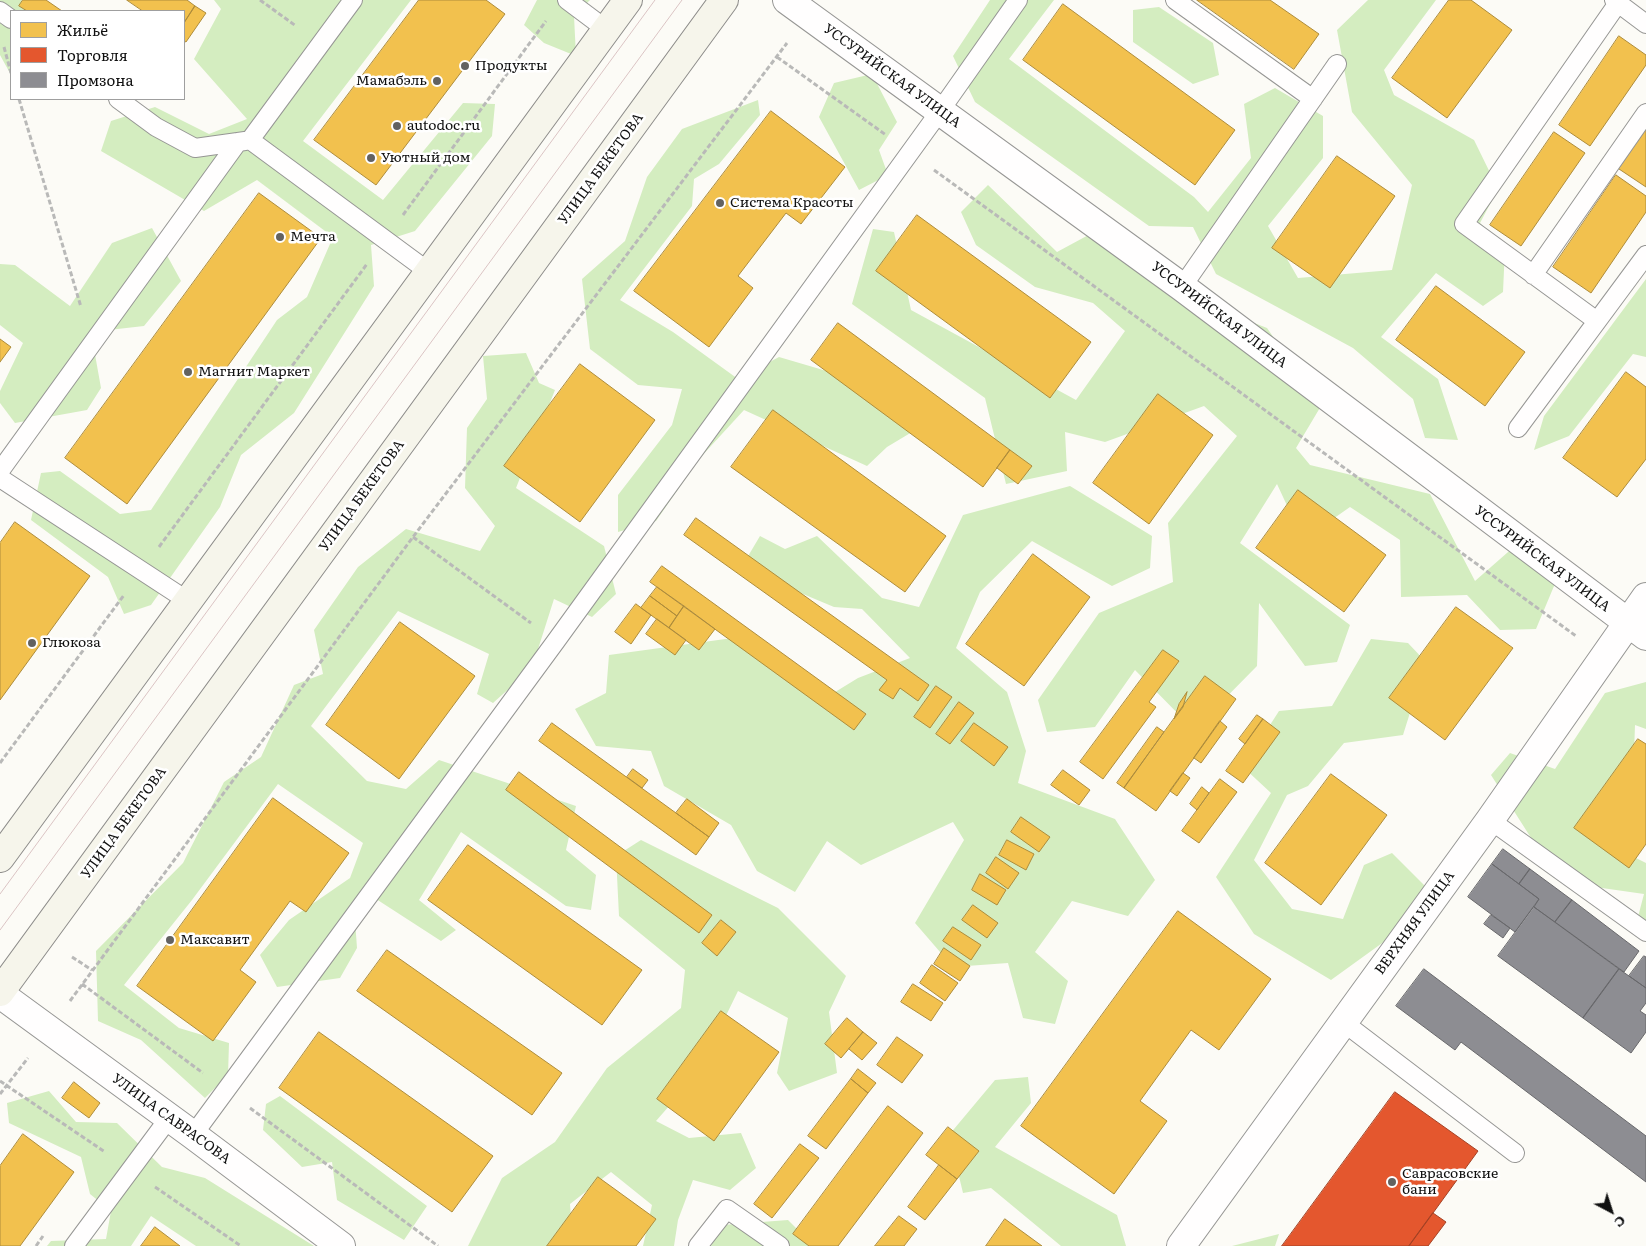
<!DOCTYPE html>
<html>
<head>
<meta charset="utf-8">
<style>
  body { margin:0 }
  #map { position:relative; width:1646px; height:1246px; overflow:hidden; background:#fcfbf6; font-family:Literata,serif }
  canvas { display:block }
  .legend { position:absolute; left:10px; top:10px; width:175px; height:90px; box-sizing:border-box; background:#fff; border:1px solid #9f9f9f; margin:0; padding:6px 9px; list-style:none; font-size:15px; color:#101010 }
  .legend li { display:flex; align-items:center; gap:10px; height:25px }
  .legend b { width:25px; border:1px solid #9f9f9f }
  .north { position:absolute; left:1586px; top:1186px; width:50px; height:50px; -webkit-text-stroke:4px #fff; paint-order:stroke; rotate:140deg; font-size:14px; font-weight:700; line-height:20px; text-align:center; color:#101010 }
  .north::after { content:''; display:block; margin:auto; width:18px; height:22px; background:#101010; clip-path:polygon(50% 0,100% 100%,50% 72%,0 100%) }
</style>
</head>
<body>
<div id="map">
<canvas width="1646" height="1246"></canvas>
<ul class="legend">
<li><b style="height:14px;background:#f2c14e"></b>Жильё</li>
<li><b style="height:14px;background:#e4572e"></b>Торговля</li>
<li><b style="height:14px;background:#8d8d92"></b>Промзона</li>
</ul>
<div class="north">С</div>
</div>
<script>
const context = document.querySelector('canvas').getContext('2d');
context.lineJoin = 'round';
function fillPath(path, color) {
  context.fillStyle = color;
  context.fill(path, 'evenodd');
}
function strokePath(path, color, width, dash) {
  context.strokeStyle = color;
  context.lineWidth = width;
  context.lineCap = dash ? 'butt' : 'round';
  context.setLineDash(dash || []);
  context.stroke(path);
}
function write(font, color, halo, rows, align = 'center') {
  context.font = font + ' Literata,serif';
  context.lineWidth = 5;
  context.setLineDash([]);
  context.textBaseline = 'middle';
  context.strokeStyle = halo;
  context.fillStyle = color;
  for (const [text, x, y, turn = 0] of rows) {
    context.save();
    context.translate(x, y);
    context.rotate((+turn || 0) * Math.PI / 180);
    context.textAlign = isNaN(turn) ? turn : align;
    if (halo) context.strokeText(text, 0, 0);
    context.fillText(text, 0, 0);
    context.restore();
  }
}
fillPath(new Path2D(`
  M0 0H21L36 11H11V75L0 55Z
  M214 0H411L303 141 383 200 463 103 495 104 492 136 415 231 371 245 374 286 294 413 241 455 220 507 151 605 124 614 108 577 31 520 41 473 60 471 120 514 151 510 277 320 307 297 333 237 257 180 204 211 101 151 111 121 155 107 209 134 247 119 194 59 221 9Z
  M537 0H590L574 16 576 56 544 43 524 25Z
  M990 0H1054L1009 59 1194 197 1208 212 1251 158 1244 104 1275 88 1323 116V158L1268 226 1298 278 1392 270 1412 185 1352 112 1337 30 1368 0H1436L1384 70 1394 95 1474 140 1498 189 1480 223 1505 248 1503 292 1483 306 1436 273 1381 337 1438 379 1458 440 1425 438 1413 399 1353 348 1216 274 1193 227 1149 226 975 102 953 56Z
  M1159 7 1213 43 1219 75 1193 84 1133 42V10Z
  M872 74 897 122 879 150 888 175 859 190 819 117 834 83Z
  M758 100 760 115 719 164 694 179 692 206 620 300 673 332 738 379 779 357 881 387 922 426 887 447 867 466 744 410 699 459 656 521 618 532V495L672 425 682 389 638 385 590 349 582 279 625 241 647 177 682 129Z
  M988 185 1057 252 1094 232 1150 282 1267 328 1321 406 1296 448 1310 465 1430 494 1475 581 1524 538 1562 567 1536 629 1500 630 1467 595 1401 597 1400 540 1350 507 1303 540 1277 484 1240 543 1350 625 1337 662 1305 666 1259 603 1257 666 1194 730 1135 670 1095 727 1047 732 1038 700 1099 613 1173 582 1168 523 1237 436 1204 406 1105 442 1065 432 1067 471 1006 484 985 398 852 304 873 229 894 232 911 310 1076 400 1125 331 1093 303 1035 287 976 245 961 212Z
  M152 228 181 281 144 326 91 332 101 388 87 410 15 423 0 403V391L23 343 0 325V264L15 265 70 306 112 243Z
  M1646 279V357L1633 354 1569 436 1534 450 1544 416Z
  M526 353 539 383 555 390 516 488 604 546 616 594 592 617 554 599 532 668 493 703 477 694 489 654 398 611 311 726 367 781 406 789 439 760 576 806 566 850 596 875 591 910 566 906 461 832 419 900 456 930 441 941 373 897 354 906 357 948 340 978 277 987 260 955 289 920 350 878 363 843 278 784 192 900 124 985 179 1028 229 1043 228 1075 205 1098 141 1040 98 1021 96 951 183 863 224 782 261 757 294 685 323 674 314 630 358 567 406 529 480 551 495 526 465 488 467 428 487 399 483 356Z
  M1070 486 1152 536 1150 568 1112 586 1032 541 980 592 956 648 1007 692 1026 751 1018 783 1115 819 1155 880 1128 916 1072 901 1035 952 1068 981 1055 1024 1023 1018 1008 963 953 967 915 923 964 840 953 822 861 865 827 841 795 892 757 871 731 825 664 786 651 751 596 746 575 709 606 693 609 655 740 637 827 697 858 678 910 658 862 609 834 607 741 568 760 536 785 549 817 536 882 598 919 607 963 515Z
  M1371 639 1408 643 1426 662 1403 735 1344 743 1308 786 1287 795 1254 860 1292 909 1343 919 1364 865 1392 853 1427 888 1403 928 1331 980 1254 934 1216 877 1271 793 1243 767 1279 711 1332 706Z
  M1646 682V729L1635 725 1633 782 1606 843 1646 863V942L1634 932 1644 894 1588 886 1533 841 1491 775 1510 753 1555 769 1605 693Z
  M641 840 778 908 846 976 829 1012 837 1073 789 1091 777 1073 788 1018 738 991 698 1073 656 1121 689 1138 741 1133 756 1168 730 1190 693 1180 678 1220 674 1246H643L652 1205 611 1172 570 1204 573 1246H468L502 1178 555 1142 607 1068 681 1008 685 970 619 916 616 856Z
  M1028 1077 1031 1103 995 1147 1117 1215 1126 1246H1061L991 1188 963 1193 949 1135 995 1080Z
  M49 1091 76 1122 117 1123 162 1167 205 1178 314 1246H196L151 1216 131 1246H47L51 1241 106 1239 111 1211 90 1194 81 1157 9 1123 7 1103Z
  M280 1096 427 1206 404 1240 337 1200 332 1162 302 1167 263 1130 266 1104Z
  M788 1220 814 1246H711L722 1225Z
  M1279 1234 1275 1246H1231H1232Z`), '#d4edc0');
const homes = new Path2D(`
  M23 0H46L62 11H27L19 6Z
  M127 0H187L195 6 184 23V11H143Z
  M419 0H486L505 14 376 185 314 140Z
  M1197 0H1270L1319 34 1294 69Z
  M1449 0H1471L1512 30 1447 118 1392 78Z
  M1063 4 1235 130 1195 185 1023 60Z
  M195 6 206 13 186 42 184 41V23Z
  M1619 36 1646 55V65L1590 146 1559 125Z
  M771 111 845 167 801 224 786 213 738 276 753 288 709 347 634 291Z
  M1646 129V187L1619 169Z
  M1554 132 1585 153 1521 246 1490 225Z
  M1337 156 1395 196 1330 288 1272 248Z
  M1616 175 1646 196V212L1591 293 1553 267Z
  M259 193 321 238 127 504 65 458Z
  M917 215 1091 342 1050 398 876 271Z
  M1436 286 1525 352 1485 406 1396 340Z
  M838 323 1010 450 983 487 811 360Z
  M0 339 11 347 0 362Z
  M580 364 655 420 580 522 504 466Z
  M1626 372 1646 387V459L1617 497 1563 458Z
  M1158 394 1213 435 1149 524 1093 483Z
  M773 410 946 536 905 592 731 467Z
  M1010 450 1032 466 1018 484 997 468Z
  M1298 490 1386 555 1344 612 1256 548Z
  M696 518 929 685 918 701 900 688 893 699 879 690 887 680 684 535Z
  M15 522 90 576 0 700V543Z
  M1033 554 1090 597 1024 686 966 644Z
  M662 566 866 714 854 730 650 582Z
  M657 587 684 606 677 616 650 596Z
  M650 596 677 616 669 628 641 608Z
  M636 604 651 615 631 644 615 632Z
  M684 606 715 629 699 650 669 628Z
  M1456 607 1513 648 1445 740 1389 698Z
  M657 619 686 640 675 655 646 634Z
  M400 622 475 676 399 779 326 725Z
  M1163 650 1179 661 1149 702 1156 707 1103 779 1080 762Z
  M1205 676 1236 699 1156 811 1124 788Z
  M936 686 952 697 930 728 914 717Z
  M1187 692 1183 707 1174 719 1179 704Z
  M959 702 974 713 950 744 936 734Z
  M1257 715 1263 719 1245 744 1239 739Z
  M1263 719 1280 732 1243 783 1226 771Z
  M1220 721 1227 727 1201 763 1194 758Z
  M552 723 709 837 696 855 539 741Z
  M974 723 1008 747 994 766 961 741Z
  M1157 727 1164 732 1124 788 1117 783Z
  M1638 739 1646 744V844L1629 868 1574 828Z
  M633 769 648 780 642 788 627 777Z
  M1063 770 1090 790 1079 805 1051 785Z
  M519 772 712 915 699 933 506 790Z
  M1183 773 1190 778 1177 796 1170 791Z
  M1331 774 1387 815 1321 905 1265 863Z
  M1220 779 1237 792 1199 843 1182 831Z
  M1202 787 1209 793 1197 810 1190 804Z
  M273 798 349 853 306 912 290 901 240 970 256 982 213 1041 137 986Z
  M687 799 719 823 709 837 676 813Z
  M1021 817 1050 837 1039 852 1011 832Z
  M1007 840 1034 854 1026 870 999 855Z
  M468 845 642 970 602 1025 428 900Z
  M996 857 1019 873 1008 889 986 873Z
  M980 874 1006 890 997 905 972 890Z
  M973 905 998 923 987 938 962 920Z
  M1178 911 1271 979 1219 1050 1191 1030 1140 1101 1167 1121 1114 1194 1021 1126Z
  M721 920 736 932 717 956 702 943Z
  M953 927 981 945 971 960 943 941Z
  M944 948 970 966 960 981 934 964Z
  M387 950 562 1073 532 1115 357 991Z
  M932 965 958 983 945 1001 920 983Z
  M913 984 943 1003 931 1021 901 1002Z
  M721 1011 779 1052 714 1141 657 1099Z
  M847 1018 863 1032 841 1058 825 1044Z
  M319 1032 493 1156 452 1212 279 1088Z
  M863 1032 877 1043 862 1060 849 1049Z
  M897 1037 923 1055 902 1083 877 1065Z
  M858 1069 876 1083 868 1093 851 1079Z
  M851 1079 868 1093 826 1149 808 1136Z
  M74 1082 100 1103 89 1118 62 1098Z
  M888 1106 923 1133 838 1246H809L793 1234Z
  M948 1127 979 1151 957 1179 926 1155Z
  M23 1134 74 1172 20 1246H0V1166Z
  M800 1144 819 1158 772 1218 754 1204Z
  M939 1165 957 1179 925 1220 908 1207Z
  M598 1177 656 1219 636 1246H547Z
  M899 1216 917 1229 904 1246H875Z
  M1005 1219 1042 1246H986Z
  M155 1227 180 1246H141Z`);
fillPath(homes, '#f2c14e');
strokePath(homes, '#ae8c3b', 1);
const shops = new Path2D(`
  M1395 1092 1478 1151 1433 1213 1409 1246H1282Z
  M1433 1213 1446 1222 1428 1246H1409Z`);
fillPath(shops, '#e4572e');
strokePath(shops, '#a44225', 1);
const industry = new Path2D(`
  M1503 849 1530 869 1519 884 1492 864Z
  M1492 864 1539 899 1515 932 1468 897Z
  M1530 869 1572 900 1555 922 1534 907 1539 899 1519 884Z
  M1572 900 1639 951 1624 972 1555 922Z
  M1534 907 1619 969 1583 1018 1498 956Z
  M1491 915 1510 928 1503 938 1484 924Z
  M1644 956 1646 957V988L1629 976Z
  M1424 969 1646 1136V1182L1461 1042 1455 1050 1396 1006Z
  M1619 969 1646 988V1003L1640 1011 1646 1015V1032L1631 1053 1583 1018Z`);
fillPath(industry, '#8d8d92');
strokePath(industry, '#68686b', 1);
const service = new Path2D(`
  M353 0 250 140 429 272
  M567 0 607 30
  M1175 0 1313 99
  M1614 0 1646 24
  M0 11 11 19
  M118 99 156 127 195 148 245 141
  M1533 275 1646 113
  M1182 287 1337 64
  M1597 321 1464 224 1618 3
  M1518 428 1646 255
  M0 471 238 142
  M0 478 188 601
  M1490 820 1646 932
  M1343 1022 1515 1153
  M193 1135 556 641 940 111 1018 0
  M74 1246 169 1118
  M698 1246 727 1209 780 1246`);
const minor = new Path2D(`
  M787 0 1182 287 1646 636
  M1181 1246 1490 820 1646 597`);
const tertiary = new Path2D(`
  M0 994 193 1135 341 1246`);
const secondary = new Path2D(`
  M0 858 628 0
  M0 992 724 0`);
strokePath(service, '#969694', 20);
strokePath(minor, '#969694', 30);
strokePath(tertiary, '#969694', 30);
strokePath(secondary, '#8d8c8a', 30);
strokePath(new Path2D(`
  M260 0 296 26
  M4 47 11 73
  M777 57 886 135
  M19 99 81 307
  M934 170 1576 636
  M403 215 546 21
  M413 537 531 623
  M159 547 367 264
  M0 763 124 595
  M72 957 92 970
  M82 984 203 1073
  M70 1001 413 537 787 43
  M0 1081 105 1152
  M0 1094 28 1058
  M250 1108 438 1246
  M155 1187 241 1246
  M36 1246 43 1236`), '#b9b9b8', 3, [5, 2.5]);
strokePath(service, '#fffefe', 18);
strokePath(minor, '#fffefe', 28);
strokePath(tertiary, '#fffefe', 28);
strokePath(secondary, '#f6f5eb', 28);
strokePath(new Path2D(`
  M0 894 655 0
  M0 930 682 0`), '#dbc4c4', 1);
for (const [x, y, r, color] of [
  [465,66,5,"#636260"],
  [437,81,5,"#636260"],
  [397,126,5,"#636260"],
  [371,158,5,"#636260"],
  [720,203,5,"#636260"],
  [280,237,5,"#636260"],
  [188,372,5,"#636260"],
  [32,643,5,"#636260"],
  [170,940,5,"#636260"],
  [1392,1182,5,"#636260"]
]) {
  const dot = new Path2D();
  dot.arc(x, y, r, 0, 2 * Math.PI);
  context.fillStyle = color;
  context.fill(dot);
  strokePath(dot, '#fff', 2);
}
write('14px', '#101010', '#fff', [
  ["Продукты",475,66],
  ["Мамабэль",427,81,"right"],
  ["autodoc.ru",407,126],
  ["Уютный дом",381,158],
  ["Система Красоты",730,203],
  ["Мечта",290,237],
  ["Магнит Маркет",198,372],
  ["Глюкоза",42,643],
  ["Максавит",180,940],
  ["Саврасовские",1402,1174],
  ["бани",1402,1190]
], 'left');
write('14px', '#101010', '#fff', [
  ["УССУРИЙСКАЯ УЛИЦА",892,76,36],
  ["УЛИЦА БЕКЕТОВА",601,169,-54],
  ["УССУРИЙСКАЯ УЛИЦА",1219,315,37],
  ["УЛИЦА БЕКЕТОВА",362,496,-54],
  ["УССУРИЙСКАЯ УЛИЦА",1542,559,37],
  ["УЛИЦА БЕКЕТОВА",124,823,-54],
  ["ВЕРХНЯЯ УЛИЦА",1415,923,-54],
  ["УЛИЦА САВРАСОВА",171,1119,36]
]);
</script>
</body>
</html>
